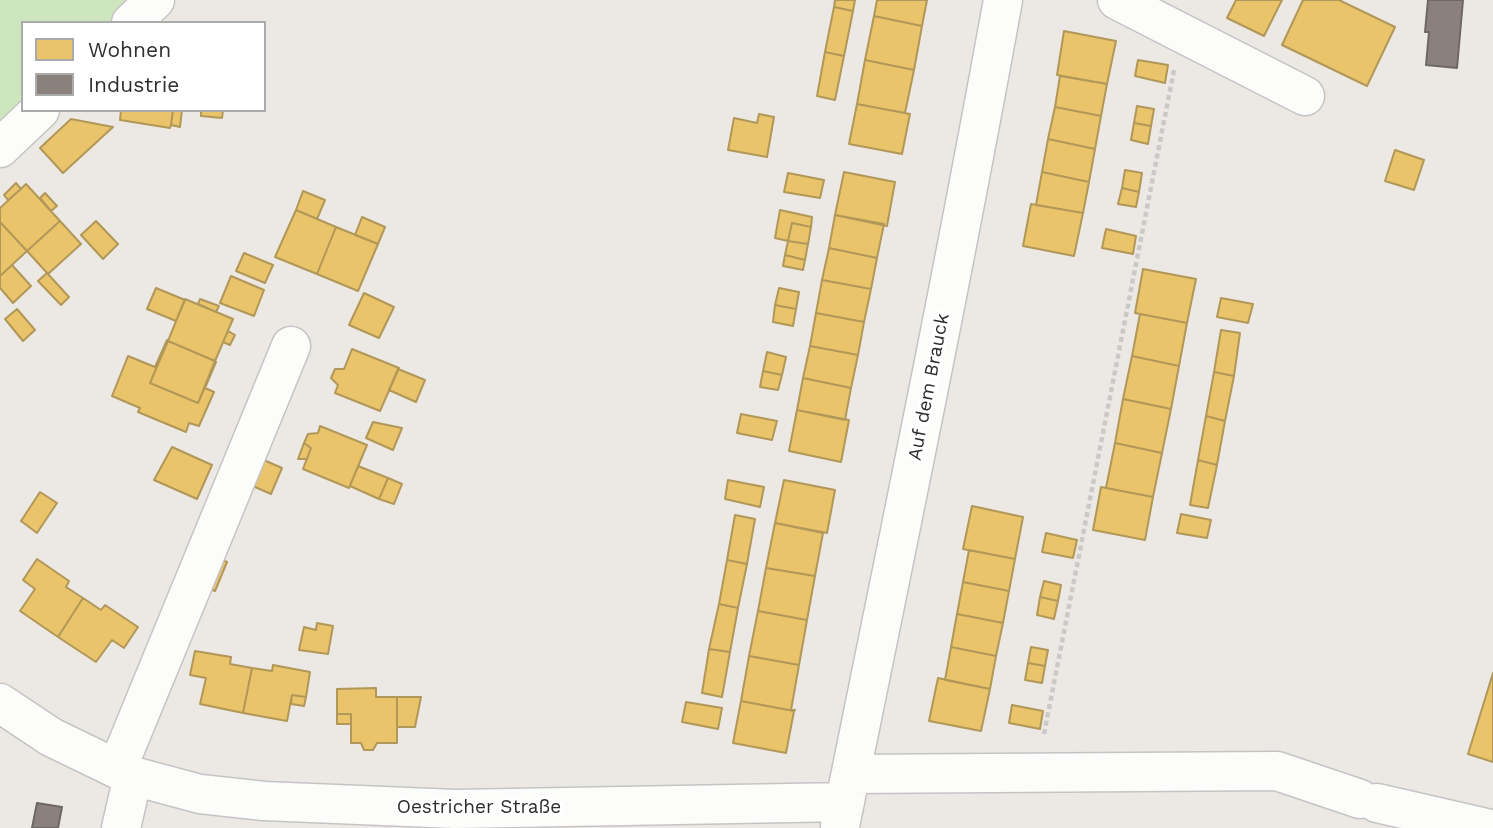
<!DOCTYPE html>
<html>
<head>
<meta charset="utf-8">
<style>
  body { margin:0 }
  #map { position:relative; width:1493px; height:828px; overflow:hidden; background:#ece8e4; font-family:"Work Sans",sans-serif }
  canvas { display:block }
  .legend { position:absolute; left:21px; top:21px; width:245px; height:91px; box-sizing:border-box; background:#fff; border:2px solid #ababab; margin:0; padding:9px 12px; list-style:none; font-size:21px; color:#2e2e2e }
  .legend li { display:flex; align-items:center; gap:14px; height:35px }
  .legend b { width:35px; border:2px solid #ababab }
</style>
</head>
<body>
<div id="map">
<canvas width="1493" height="828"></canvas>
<ul class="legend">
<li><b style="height:19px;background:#e9c46a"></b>Wohnen</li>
<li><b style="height:19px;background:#8a817c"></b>Industrie</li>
</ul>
</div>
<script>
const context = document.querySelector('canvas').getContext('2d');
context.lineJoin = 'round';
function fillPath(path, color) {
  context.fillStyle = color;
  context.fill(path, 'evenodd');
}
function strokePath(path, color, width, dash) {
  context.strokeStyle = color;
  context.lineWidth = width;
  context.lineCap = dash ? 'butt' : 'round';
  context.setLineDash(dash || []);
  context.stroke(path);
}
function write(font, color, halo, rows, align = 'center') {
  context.font = font + ' "Work Sans",sans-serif';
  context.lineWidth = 7;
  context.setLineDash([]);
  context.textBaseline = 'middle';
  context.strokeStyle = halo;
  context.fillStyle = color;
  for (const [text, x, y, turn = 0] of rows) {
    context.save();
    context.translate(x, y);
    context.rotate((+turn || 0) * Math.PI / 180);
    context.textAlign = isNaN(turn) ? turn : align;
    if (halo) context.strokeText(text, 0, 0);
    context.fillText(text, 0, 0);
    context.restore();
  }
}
fillPath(new Path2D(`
  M0 0H157L132 23H23V110L0 148Z`), '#cee6be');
const homes = new Path2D(`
  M835 0H855L853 11 834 7Z
  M877 0H927L922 26 874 16Z
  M1236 0H1282L1264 36 1227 18Z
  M1303 0H1339L1395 27 1367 86 1282 45Z
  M834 7 853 11 844 56 825 52Z
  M874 16 922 26 914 70 865 60Z
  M1064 31 1116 41 1107 84 1057 75Z
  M825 52 844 56 835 100 817 96Z
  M865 60 914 70 905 113 857 104Z
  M1138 60 1168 65 1165 83 1135 76Z
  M1060 76 1107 84 1101 116 1055 107Z
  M857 104 910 114 902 154 849 144Z
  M1137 106 1154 109 1151 126 1134 123Z
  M1055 107 1101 116 1095 149 1048 139Z
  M121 110H173L171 125 170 128 120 120Z
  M173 110H182L180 127 171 125Z
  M201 110H223L222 118 201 116Z
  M759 114 774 117 767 157 728 150 734 118 757 123Z
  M71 119 113 127 63 173 40 148Z
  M1134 123 1151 126 1148 144 1131 140Z
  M1048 139 1095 149 1089 182 1042 172Z
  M1395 150 1424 160 1414 190 1385 181Z
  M1125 170 1142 173 1139 192 1122 188Z
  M844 172 895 182 887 226 835 215Z
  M1042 172 1089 182 1083 213 1036 205Z
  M788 173 824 180 820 198 784 192Z
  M16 183 21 189 8 200 4 195Z
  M26 184 60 221 27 251 0 222V208Z
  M1122 188 1139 192 1136 207 1118 204Z
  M303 191 325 200 317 219 296 210Z
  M45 193 57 206 51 211 40 198Z
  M1031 204 1083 213 1074 256 1023 246Z
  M296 210 336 227 317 274 275 257Z
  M780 210 812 217 811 227 792 223 788 241 775 238Z
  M835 215 884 224 877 258 829 248Z
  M362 217 385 227 378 244 355 235Z
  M60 221 81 244 48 274 27 251Z
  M96 221 118 244 103 259 81 235Z
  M0 222 27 251 0 276Z
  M792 223 811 227 808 244 788 241Z
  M336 227 378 244 358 291 317 274Z
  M1106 229 1136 236 1133 254 1102 248Z
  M788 241 808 244 805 260 785 255Z
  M829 248 877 258 871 289 822 280Z
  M244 253 273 265 265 283 236 271Z
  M785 255 805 260 803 270 783 266Z
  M12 265 31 286 13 303 0 288V276Z
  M1143 269 1196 279 1187 323 1135 313Z
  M47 273 69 297 61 305 38 281Z
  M231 276 264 290 254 316 220 303Z
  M822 280 871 289 864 322 816 313Z
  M156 288 185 300 176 321 147 309Z
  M779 288 799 292 796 309 775 305Z
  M364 293 394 307 379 338 349 325Z
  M1221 298 1253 304 1248 323 1217 317Z
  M185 299 233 319 215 361 168 341Z
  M200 299 219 306 216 312 198 304Z
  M775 305 796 309 793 326 773 322Z
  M17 309 35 330 23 341 5 319Z
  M816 313 864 322 858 355 810 346Z
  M1140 314 1187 323 1179 366 1132 356Z
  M1221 330 1240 333 1234 376 1214 372Z
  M228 331 235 335 230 345 223 342Z
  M167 340 168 341 150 383 198 403 216 362 205 388 214 392 199 426 189 423 186 432 138 412 140 408 112 396 128 356 155 367Z
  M168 341 215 361 198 403 150 383Z
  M810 346 858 355 851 388 803 378Z
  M352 349 399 368 380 411 335 393 338 385 331 378 335 369H344Z
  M767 352 786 357 782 375 763 371Z
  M1132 356 1179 366 1171 409 1123 399Z
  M398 369 425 380 416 402 389 390Z
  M763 371 782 375 778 390 760 387Z
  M1214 372 1234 376 1225 421 1206 416Z
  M803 378 851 388 845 420 797 410Z
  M1123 399 1171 409 1162 453 1115 443Z
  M797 410 849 420 841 462 789 451Z
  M741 414 777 421 772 440 737 433Z
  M1206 416 1225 421 1217 465 1198 460Z
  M373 422 402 428 393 450 366 438Z
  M320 426 367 445 349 488 303 469 311 448 304 443 308 434 318 433Z
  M304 443 311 448 307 459H298Z
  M1115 443 1162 453 1153 497 1106 488Z
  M172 447 212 465 197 499 154 480Z
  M257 457 282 468 271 494 246 483Z
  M1198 460 1217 465 1208 508 1190 505Z
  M358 466 388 478 379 499 350 486Z
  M388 478 402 484 394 504 379 499Z
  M728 480 764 487 760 507 725 499Z
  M784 480 835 490 827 533 775 523Z
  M1101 487 1153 497 1145 540 1093 530Z
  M40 492 57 503 37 533 21 521Z
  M972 506 1023 517 1015 559 963 549Z
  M1181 514 1211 520 1207 538 1177 533Z
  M735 515 755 519 747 564 727 560Z
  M775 523 823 533 815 576 766 568Z
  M1046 533 1077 540 1073 558 1042 552Z
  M969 550 1015 559 1009 591 963 582Z
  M210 555 227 562 215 591 198 584Z
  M37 559 69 581 66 587 83 598 58 637 20 611 35 589 23 580Z
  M727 560 747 564 738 608 719 604Z
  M766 568 815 576 807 620 758 611Z
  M1044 581 1061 585 1058 601 1040 597Z
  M963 582 1009 591 1003 623 957 614Z
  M1040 597 1058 601 1054 619 1037 615Z
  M83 598 101 610 105 605 138 627 124 648 112 640 96 662 58 637Z
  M719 604 738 608 730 652 709 649Z
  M758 611 807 620 799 665 749 656Z
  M957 614 1003 623 996 656 951 647Z
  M317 623 333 626 328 654 299 650 304 627 316 630Z
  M951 647 996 656 990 689 945 680Z
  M1031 647 1048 650 1045 666 1028 663Z
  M709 649 730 652 722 697 702 693Z
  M195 651 231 657 230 664 252 668 243 713 200 704 206 678 190 675Z
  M749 656 799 665 791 710H795L794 711 741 701Z
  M1028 663 1045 666 1042 683 1025 680Z
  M273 665 310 672 306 697 292 695 287 721 243 713 252 668 272 671Z
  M1493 673V762L1468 754Z
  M938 678 990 689 981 731 929 721Z
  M376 688V697H397V743H377L373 750H364L361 743H351V714H337V689Z
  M292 695 306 697 304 706 291 704Z
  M397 697H421L415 727H397Z
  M741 701 794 711 786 753 733 743Z
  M686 702 722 708 718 729 682 722Z
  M1012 705 1043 711 1040 729 1009 723Z
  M337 714H351V724H337Z`);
fillPath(homes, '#e9c46a');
strokePath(homes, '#b19758', 2);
const industry = new Path2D(`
  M1428 0H1463L1457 68 1426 65 1429 32H1425Z
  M37 803 62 807 58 828H32Z`);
fillPath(industry, '#8a817c');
strokePath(industry, '#6e6865', 2);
const minor = new Path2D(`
  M1117 0 1305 96
  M131 23 155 0
  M0 148 40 110
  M0 703 51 737 117 769 133 776 200 794 264 801 455 809 845 802
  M117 769 291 346
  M851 774 1277 771 1360 799
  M1377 803 1486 828
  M840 826C896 551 953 276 1003 0
  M121 828 133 776`);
strokePath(minor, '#c5c4c5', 41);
strokePath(new Path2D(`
  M1044 734 1174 70`), '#c9c9c8', 4.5, [5, 3.5]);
strokePath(minor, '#fcfcfb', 38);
write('19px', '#2e2e2e', '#fff', [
  ["Auf dem Brauck",929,387,-79],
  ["Oestricher Straße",479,807]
]);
</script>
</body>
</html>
